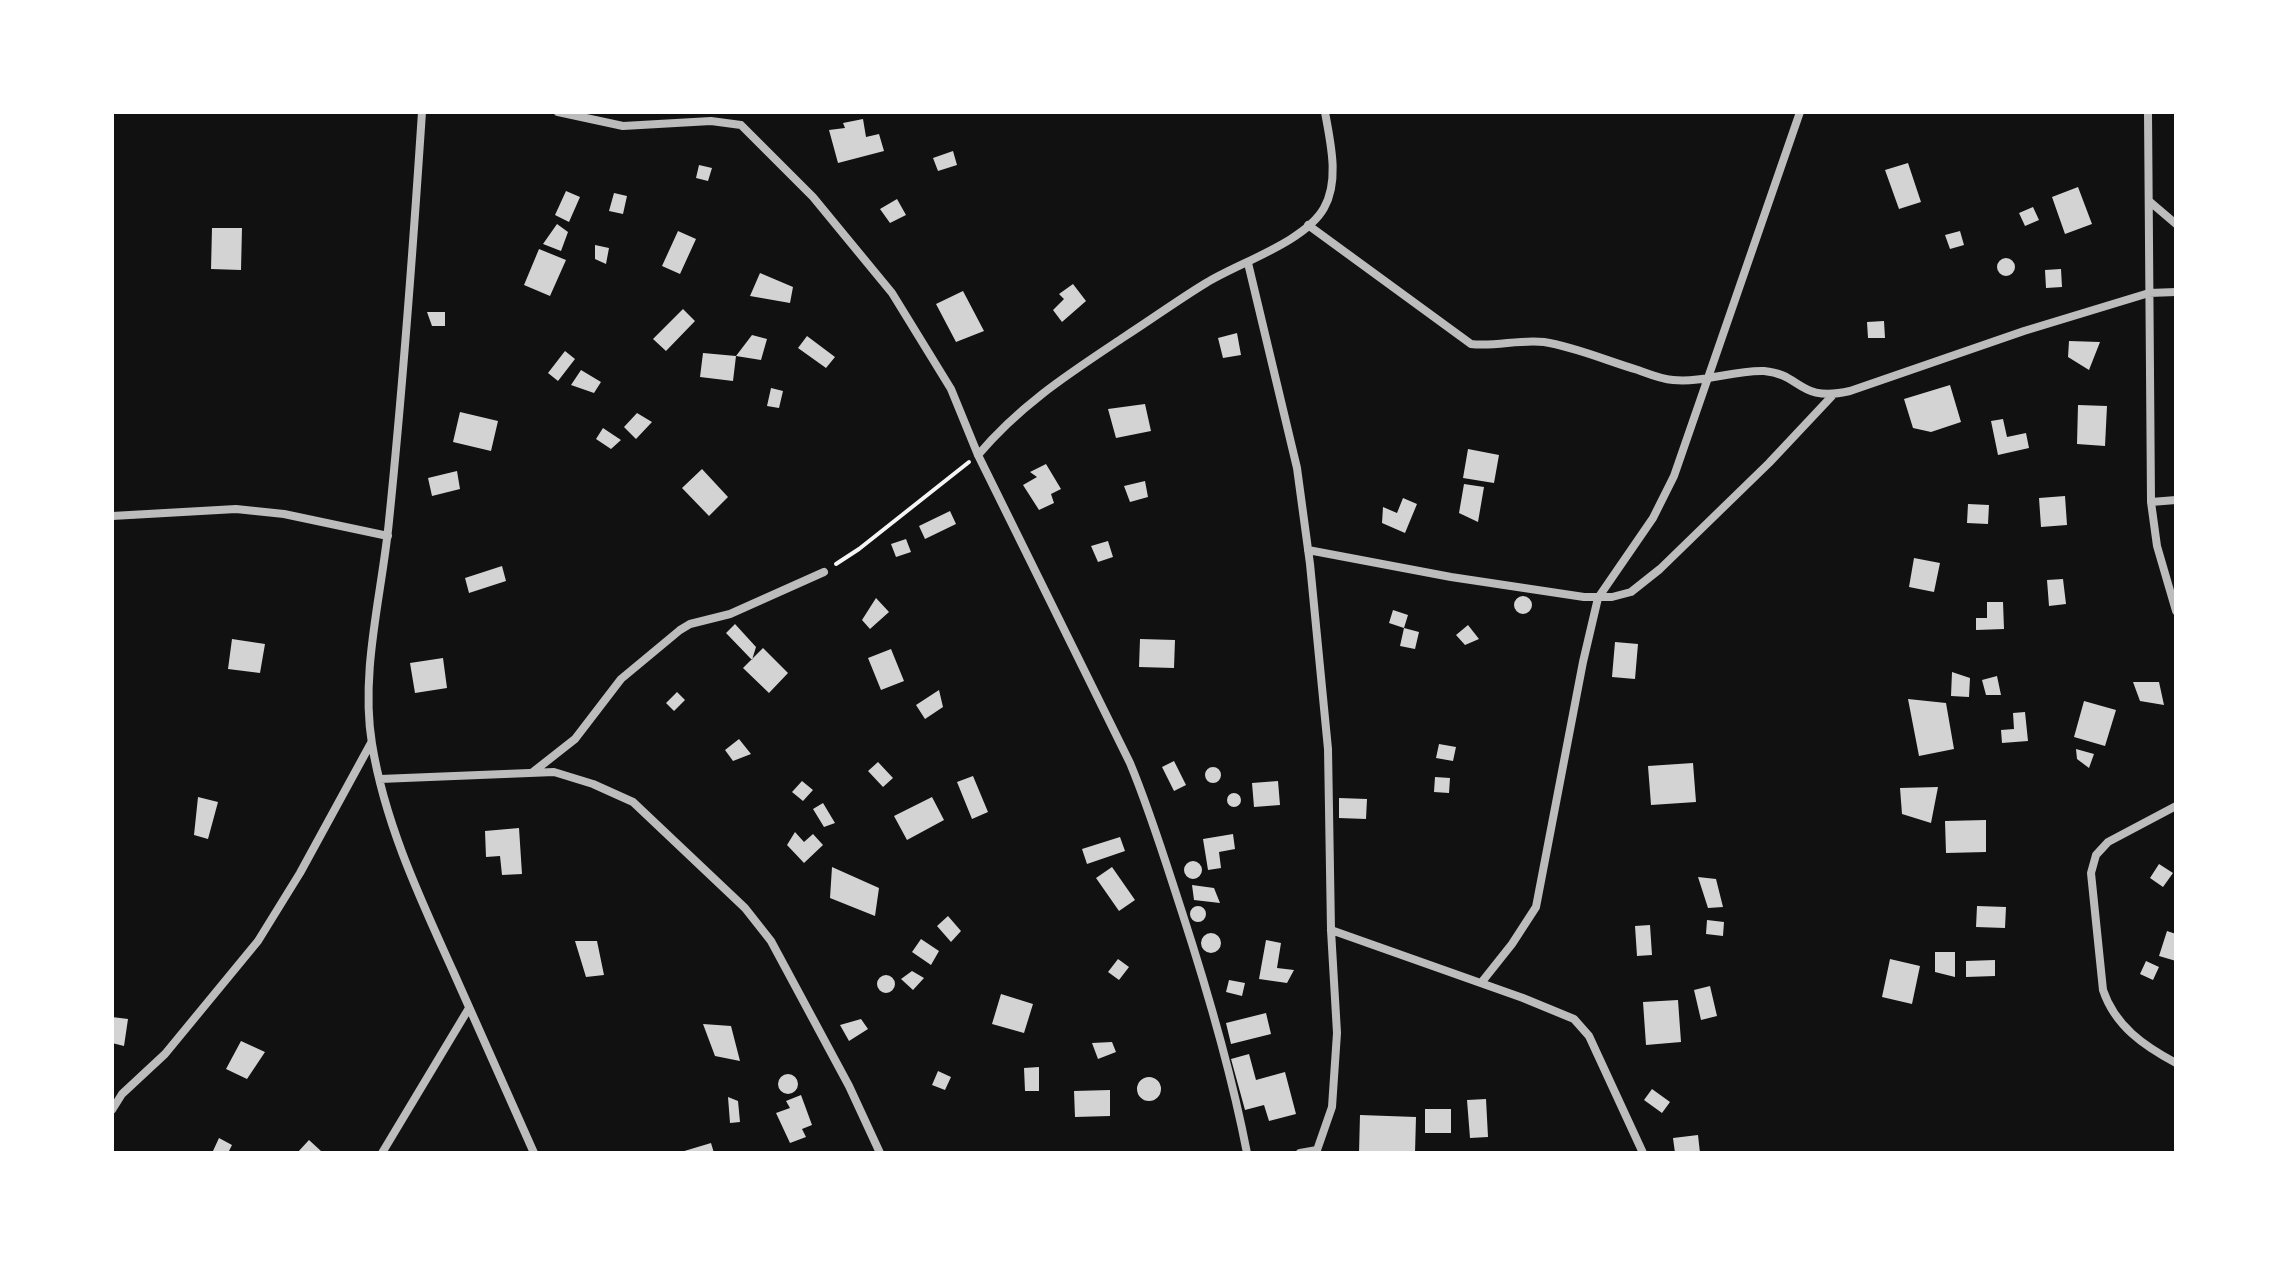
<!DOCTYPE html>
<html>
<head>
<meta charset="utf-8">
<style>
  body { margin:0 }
  #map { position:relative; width:2288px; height:1265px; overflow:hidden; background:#111; font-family:Overpass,sans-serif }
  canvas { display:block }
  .frame { position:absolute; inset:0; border:114px solid #fff; pointer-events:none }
</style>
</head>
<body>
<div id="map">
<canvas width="2288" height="1265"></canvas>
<div class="frame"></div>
</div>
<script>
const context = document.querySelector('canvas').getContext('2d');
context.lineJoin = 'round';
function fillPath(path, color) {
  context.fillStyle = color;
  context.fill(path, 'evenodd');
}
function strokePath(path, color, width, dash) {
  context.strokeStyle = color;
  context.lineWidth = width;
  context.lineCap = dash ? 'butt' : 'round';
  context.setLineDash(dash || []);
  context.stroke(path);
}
fillPath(new Path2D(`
  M863 119 866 137 879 134 884 151 838 163 829 130 845 128 843 123Z
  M953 151 957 165 938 171 933 158Z
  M1908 163 1921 202 1899 209 1885 170Z
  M699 165 712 168 708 181 696 178Z
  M2078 187 2092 224 2065 234 2052 197Z
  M566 191 580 197 569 222 555 215Z
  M614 193 627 196 623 214 609 211Z
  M897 199 906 215 890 223 880 209Z
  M2033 207 2039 220 2025 226 2019 213Z
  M557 224 568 232 561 251 543 244Z
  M212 228H242L241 270 211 269Z
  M678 231 696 239 680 274 662 266Z
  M1960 231 1964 245 1950 249 1945 235Z
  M595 245 609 248 606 264 595 259Z
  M539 249 566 260 550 296 524 285Z
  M1997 267a9 9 0 1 1 18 0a9 9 0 1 1-18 0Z
  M2061 269 2062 287 2046 288 2045 270Z
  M760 273 793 287 790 303 750 296Z
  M1073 284 1086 301 1062 322 1053 310 1064 299 1059 294Z
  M963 291 984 331 956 342 936 304Z
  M683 309 695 321 666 351 653 339Z
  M427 312H445V326H432Z
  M1884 321 1885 338H1868L1867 322Z
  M1237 333 1241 355 1223 358 1218 338Z
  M752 335 767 339 761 360 736 356Z
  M807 336 835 357 826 368 798 348Z
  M2069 341 2100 342 2089 370 2068 357Z
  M565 351 575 359 558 381 548 373Z
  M703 353 736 356 733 381 700 377Z
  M581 370 601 382 594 393 571 385Z
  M1950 385 1961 422 1931 432 1913 428 1904 399Z
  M771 388 783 391 779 408 767 406Z
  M1145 404 1151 431 1116 438 1108 409Z
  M2078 405 2107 406 2105 446 2077 444Z
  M460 412 498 421 491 451 453 442Z
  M637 413 652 422 636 439 624 427Z
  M2003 419 2007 437 2026 433 2029 448 1998 455 1991 421Z
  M603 428 621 440 611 449 596 439Z
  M1468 449 1499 455 1494 483 1463 478Z
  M1046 464 1061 489 1051 494 1054 503 1039 510 1023 485 1037 477 1030 472Z
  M702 469 728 497 709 516 682 488Z
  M457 471 460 489 432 496 428 478Z
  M1145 481 1148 497 1130 502 1124 486Z
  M1464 484 1484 487 1478 522 1459 513Z
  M2065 496 2067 525 2041 527 2039 498Z
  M1403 498 1417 504 1405 533 1382 523 1383 507 1397 513Z
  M1968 504 1989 505 1988 524 1967 523Z
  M950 511 956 524 925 539 919 526Z
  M906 539 911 552 896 557 891 544Z
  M1108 541 1113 557 1098 562 1091 546Z
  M1914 558 1940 563 1934 592 1909 587Z
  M502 566 506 581 469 593 465 578Z
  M2063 579 2066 604 2049 606 2047 580Z
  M1514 605a9 9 0 1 1 18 0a9 9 0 1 1-18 0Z
  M876 598 889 612 870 629 862 620Z
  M1987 602H2003L2004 629 1976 630V618H1987Z
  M1393 610 1408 615 1404 628 1389 623Z
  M735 624 756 647 752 660 726 633Z
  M1468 625 1479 639 1465 645 1456 635Z
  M1404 628 1419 632 1415 649 1400 646Z
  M232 639 265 644 260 673 228 669Z
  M1140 639 1175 640 1174 668 1139 667Z
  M1615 642 1638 644 1635 679 1612 677Z
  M763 648 788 673 769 693 743 668Z
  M891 649 904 681 881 690 868 658Z
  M443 658 447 688 415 693 410 663Z
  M1952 672 1970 678 1969 697 1951 696Z
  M1997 676 2001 695H1986L1982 680Z
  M2133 682H2159L2164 705 2140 701Z
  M939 690 943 707 925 719 916 705Z
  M677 692 685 700 674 711 666 703Z
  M1908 699 1946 703 1954 749 1919 756Z
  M2084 701 2116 710 2105 746 2074 737Z
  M2025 712 2028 741 2002 743 2001 730 2014 729 2013 713Z
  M739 739 751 754 733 761 725 750Z
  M1439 744 1456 747 1453 761 1436 758Z
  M2076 749 2094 754 2089 768 2077 759Z
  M1174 761 1186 785 1174 791 1162 767Z
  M878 762 893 778 883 787 868 771Z
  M1693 763 1696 802 1651 805 1648 766Z
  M1205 775a8 8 0 1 1 16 0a8 8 0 1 1-16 0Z
  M973 776 988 812 972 819 957 782Z
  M1435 777 1450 778 1449 793 1434 792Z
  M802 781 813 790 803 801 792 792Z
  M1278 781 1280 805 1254 807 1252 783Z
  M1938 787 1931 823 1902 814 1900 788Z
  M1227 800a7 7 0 1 1 14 0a7 7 0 1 1-14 0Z
  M198 797 218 802 208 839 194 835Z
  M932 797 944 820 907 840 894 816Z
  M1339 798 1367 799 1366 819 1339 818Z
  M823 803 835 823 824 827 813 809Z
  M1986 820V852L1946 853 1945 821Z
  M519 828 522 874 502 875 500 856 486 857 485 831Z
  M795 832 804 842 813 834 823 845 804 863 787 845Z
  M1233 834 1235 849 1219 852 1221 868 1208 870 1203 839Z
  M1120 837 1125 851 1087 864 1082 849Z
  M1184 870a9 9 0 1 1 18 0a9 9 0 1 1-18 0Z
  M2159 864 2173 873 2163 887 2150 878Z
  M832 867 879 888 875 916 830 898Z
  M1112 867 1135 900 1119 911 1096 878Z
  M1698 877 1716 879 1723 907 1708 908Z
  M1192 885 1214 888 1220 903 1194 900Z
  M1190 914a8 8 0 1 1 16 0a8 8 0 1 1-16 0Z
  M1977 906 2006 907 2005 928 1976 927Z
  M948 916 961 931 951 942 937 926Z
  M1707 920 1724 922 1723 936 1706 934Z
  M1650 925 1652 955 1637 956 1635 926Z
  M2167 931 2176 934V961L2159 956Z
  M1201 943a10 10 0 1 1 20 0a10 10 0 1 1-20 0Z
  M921 939 939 951 931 965 912 952Z
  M1266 940 1281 943 1277 968 1294 970 1287 983 1259 979Z
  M575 941H597L604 975 586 977Z
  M1935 952H1955V977L1935 972Z
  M1118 959 1129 967 1119 980 1108 972Z
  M1890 959 1920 966 1912 1004 1882 997Z
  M1995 960V976L1966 977V961Z
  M2146 961 2159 967 2153 980 2140 974Z
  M912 971 924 978 913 990 901 979Z
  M877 984a9 9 0 1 1 18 0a9 9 0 1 1-18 0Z
  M1229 980 1245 983 1242 996 1226 992Z
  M1710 986 1717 1016 1701 1020 1694 990Z
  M1001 994 1033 1004 1024 1033 992 1024Z
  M1678 1000 1681 1042 1646 1045 1643 1002Z
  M1266 1013 1271 1034 1231 1044 1226 1023Z
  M112 1017 128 1019 124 1046 112 1043Z
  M861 1019 868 1029 849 1041 840 1025Z
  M703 1024 731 1026 740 1061 715 1056Z
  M241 1041 265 1052 247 1079 226 1069Z
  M1112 1042 1116 1052 1098 1059 1092 1043Z
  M1249 1054 1256 1080 1285 1072 1296 1114 1269 1121 1264 1105 1245 1110 1231 1059Z
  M1039 1067V1091H1025L1024 1068Z
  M938 1071 951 1077 945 1090 932 1085Z
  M778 1084a10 10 0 1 1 20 0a10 10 0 1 1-20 0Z
  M1137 1089a12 12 0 1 1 24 0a12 12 0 1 1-24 0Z
  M1652 1089 1670 1102 1662 1113 1644 1100Z
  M1110 1090V1116L1075 1117 1074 1091Z
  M801 1095 812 1125 802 1129 806 1137 790 1143 776 1113 790 1108 786 1101Z
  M728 1097 738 1101 740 1122 730 1123Z
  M1486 1099 1488 1137 1470 1138 1467 1100Z
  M1425 1109H1451V1133H1425Z
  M1360 1115 1416 1117 1415 1153H1359Z
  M1698 1135 1700 1153H1675L1673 1138Z
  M219 1138 232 1145 228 1153 213 1151Z
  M309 1140 321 1151 319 1153H297Z
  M711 1143 714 1153H681V1152Z`), '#d3d3d3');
strokePath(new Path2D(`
  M836 564 859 549 969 462`), '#f5f5f5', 4);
strokePath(new Path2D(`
  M422 112C413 249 403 385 389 521 382 594 360 671 372 744 385 824 420 898 453 971 480 1031 507 1092 534 1153
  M558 112 623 126 711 121 741 125 813 197 892 293 951 389 978 455 1130 763C1150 811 1165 860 1181 909 1207 989 1231 1070 1247 1153
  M2148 112 2151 502 2157 546 2176 611
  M2149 201 2176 224
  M1308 225 1471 344C1495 347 1520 339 1544 342 1576 347 1607 361 1638 370 1649 374 1661 379 1673 380 1704 383 1733 370 1764 371 1802 374 1798 403 1850 391L2024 331 2149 293 2176 292
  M1248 263 1297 468 1310 564 1328 749 1331 930 1337 1033 1332 1107 1316 1153
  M978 455C1021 404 1070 373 1124 337 1152 319 1178 300 1206 283 1238 263 1305 242 1324 208 1340 180 1330 141 1325 112
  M2151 502 2176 500
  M112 516 236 509 284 514 388 536
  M1308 550 1451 577 1584 597H1612L1631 592 1660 569 1769 463 1832 396
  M533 772 575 739 621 679 680 630 690 624 730 614 824 572
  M380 779 554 772 593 784 633 802 745 908 771 941 849 1086 880 1153
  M2176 806 2108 842 2096 855 2091 873 2103 990C2115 1026 2144 1046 2176 1063
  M1331 930 1523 998 1574 1019 1589 1036 1643 1153
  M1481 983 1512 944 1536 907 1583 662 1598 598 1653 518 1674 476 1800 112
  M112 1110 122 1094 165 1054 258 941 300 873 371 743
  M382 1153 469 1008
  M1300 1153 1317 1150`), '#bcbcbc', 8);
</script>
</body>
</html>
